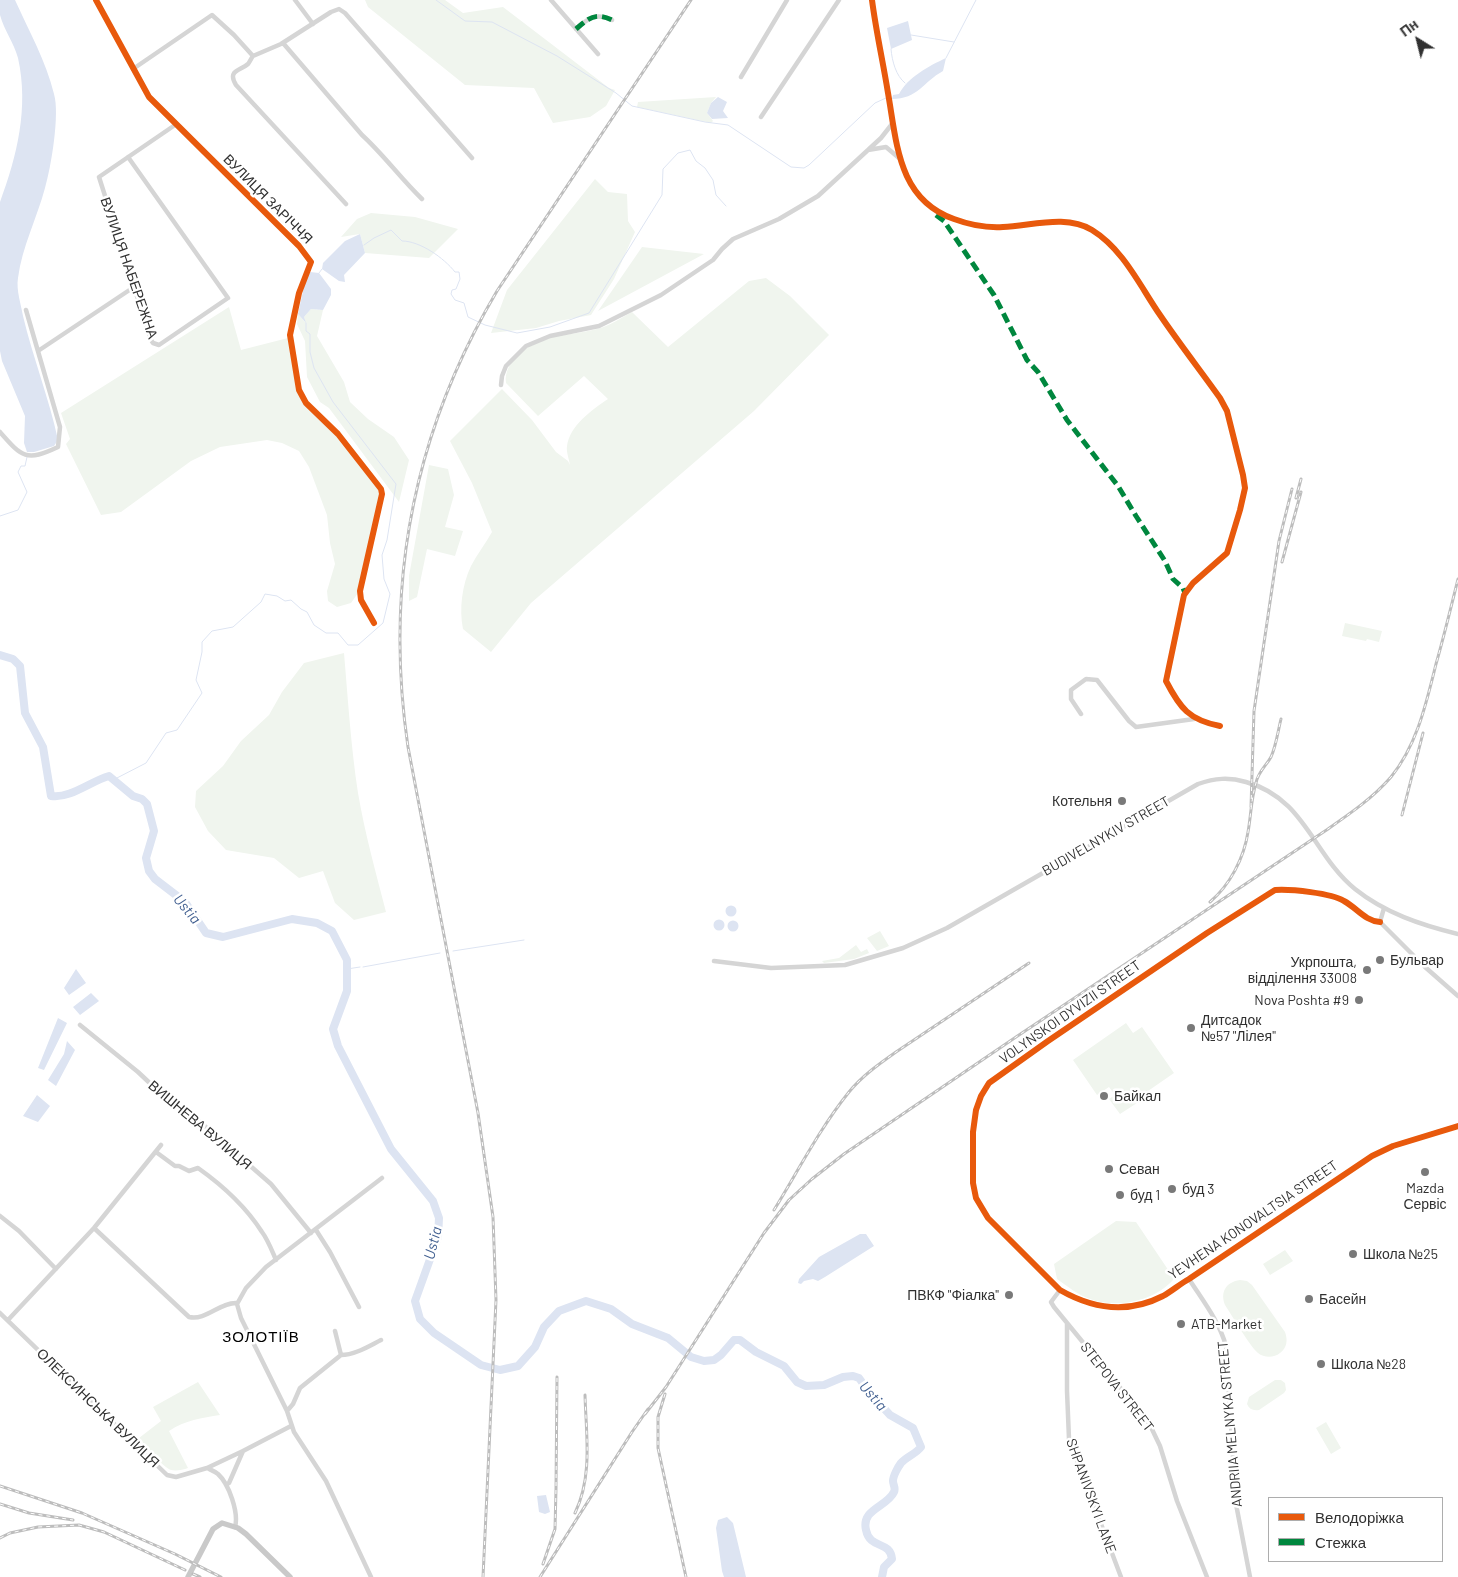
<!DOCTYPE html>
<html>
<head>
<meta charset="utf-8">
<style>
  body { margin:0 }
  #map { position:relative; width:1458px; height:1577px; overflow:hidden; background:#fff; font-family:Barlow,sans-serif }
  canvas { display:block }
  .legend { position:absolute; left:1268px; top:1497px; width:175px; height:65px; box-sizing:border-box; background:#fff; border:1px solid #adadad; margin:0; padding:6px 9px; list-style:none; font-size:15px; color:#313131 }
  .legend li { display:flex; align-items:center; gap:10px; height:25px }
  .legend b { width:25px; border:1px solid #adadad }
  .north { position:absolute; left:1393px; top:15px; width:50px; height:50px; -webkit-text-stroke:4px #fff; paint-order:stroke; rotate:324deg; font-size:14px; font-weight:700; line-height:20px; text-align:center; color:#313131 }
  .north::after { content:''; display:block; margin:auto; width:18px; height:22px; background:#313131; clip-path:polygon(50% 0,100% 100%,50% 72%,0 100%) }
</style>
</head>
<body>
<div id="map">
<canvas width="1458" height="1577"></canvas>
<ul class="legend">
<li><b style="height:6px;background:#e8590c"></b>Велодоріжка</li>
<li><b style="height:6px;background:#00873e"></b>Стежка</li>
</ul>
<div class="north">Пн</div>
</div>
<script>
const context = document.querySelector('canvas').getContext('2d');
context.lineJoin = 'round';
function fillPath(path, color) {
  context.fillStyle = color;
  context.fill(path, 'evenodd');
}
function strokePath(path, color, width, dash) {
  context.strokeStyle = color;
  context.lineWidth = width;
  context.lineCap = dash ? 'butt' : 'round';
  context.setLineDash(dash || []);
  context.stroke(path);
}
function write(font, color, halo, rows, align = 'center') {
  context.font = font + ' Barlow,sans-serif';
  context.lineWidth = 5;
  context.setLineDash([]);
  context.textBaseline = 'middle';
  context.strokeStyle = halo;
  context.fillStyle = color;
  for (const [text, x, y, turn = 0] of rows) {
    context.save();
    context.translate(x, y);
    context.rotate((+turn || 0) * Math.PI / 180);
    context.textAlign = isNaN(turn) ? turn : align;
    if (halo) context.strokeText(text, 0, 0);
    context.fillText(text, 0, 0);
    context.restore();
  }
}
fillPath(new Path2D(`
  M365 0H445L463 13 503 7 609 88 615 90 606 106 590 117 553 123 534 88 465 85 368 7Z
  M716 97 711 103 707 113 713 121 711 123 637 107 638 102Z
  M595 179 608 192 627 194 628 221 635 232 614 279 591 315 559 321 536 328 491 333 507 290Z
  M371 213 415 217 458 229 429 258 365 253 360 234 341 237 357 219Z
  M642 247 704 254 598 311Z
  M766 278 790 296 829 335 754 411 531 603 491 652 463 629C459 609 462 585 471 566 477 554 486 543 492 532L472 483 450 441 502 389 532 420 556 452 568 461 570 465C569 459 566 451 567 446 570 425 592 410 608 399L584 376 538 416 506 383C503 360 531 342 551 337 566 334 582 333 597 329 609 326 621 318 632 312L668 347 749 281Z
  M229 307 241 350 288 338 297 390 305 405 337 436 378 490 379 494 358 593 351 603 337 607 328 601 327 591 335 564 330 543 327 515 309 467 299 451 282 443 267 440 220 447 191 461 121 512 101 515 66 444 70 439 61 413Z
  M311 309 323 310 317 336 344 382 350 402 368 419 394 437 409 460 399 502 329 408 320 402 307 377 305 341 297 324 298 314 305 322 304 317Z
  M429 465 448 469 454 495 445 527 463 531 455 556 427 549 417 597 409 601V576Z
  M1345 623 1382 631 1379 642 1367 639 1366 641 1342 636Z
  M344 653C348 700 351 747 358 793 365 834 376 873 386 912L354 920 335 903 323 871 299 878 274 858 226 850 208 831 195 807 196 791 223 766 241 741 269 715 282 692 304 663Z
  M880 931 889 946 877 951 867 938Z
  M856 945 861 952 867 949 869 953 854 959 824 963 822 961 839 958Z
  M1126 1023 1133 1033 1142 1027 1174 1073 1135 1100 1137 1103 1120 1114 1109 1099 1115 1095 1109 1087 1097 1095 1073 1060Z
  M1116 1221 1136 1222 1173 1277V1280C1154 1301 1117 1309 1090 1299 1078 1295 1067 1286 1057 1279L1054 1264Z
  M1285 1250 1293 1261 1270 1275 1263 1264Z
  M1240 1280 1247 1281 1252 1285 1285 1332C1288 1340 1287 1348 1280 1353 1274 1358 1264 1358 1258 1353 1249 1345 1233 1317 1225 1305 1220 1292 1226 1282 1240 1280Z
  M1275 1380H1281L1285 1383 1286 1390 1284 1393 1259 1410C1253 1411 1249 1409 1247 1404L1249 1397Z
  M198 1382 220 1415C202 1418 185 1420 169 1431L188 1468C183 1470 176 1471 171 1470 162 1467 146 1446 139 1438L161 1421 153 1407Z
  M1326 1422 1341 1448 1331 1454 1316 1428Z`), '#f0f5ee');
fillPath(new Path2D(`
  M0 0H15C29 31 46 61 54 94 60 114 51 168 45 188 37 218 22 247 18 278 16 290 21 304 23 316 33 358 49 398 58 440L54 446 34 452H27L24 443 25 416 2 361 0 351V202C17 156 29 108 18 58 14 43 4 30 0 15 0 11 0 5 0 0Z
  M908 21 912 40 891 49 887 28Z
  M946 58 943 71C923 82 918 99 892 99L893 95 899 94C908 77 929 66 946 58Z
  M718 97 727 102 723 111 728 118 712 119 707 113 711 103Z
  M360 234 365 253 344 275 345 282 339 281 322 269 323 263 345 241Z
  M310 272 319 273 331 289V295L323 310 311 309 304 317 306 323 298 314 305 282Z
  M725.5 911a5.5 5.5 0 1 1 11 0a5.5 5.5 0 1 1-11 0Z
  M713.5 925a5.5 5.5 0 1 1 11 0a5.5 5.5 0 1 1-11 0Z
  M727.5 926a5.5 5.5 0 1 1 11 0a5.5 5.5 0 1 1-11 0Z
  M76 969 86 983 69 995 64 988Z
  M91 993 99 1001 80 1015 73 1007Z
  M58 1018 67 1023 44 1070 38 1068Z
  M67 1041 75 1050 56 1086 48 1080 64 1054Z
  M37 1095 50 1106 38 1122 23 1116Z
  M860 1234H866L874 1246 825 1277 818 1281 813 1279 804 1281 801 1284 798 1283 799 1279 819 1257Z
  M546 1495 550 1512 545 1514 539 1512 537 1496Z
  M727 1517 733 1523 746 1577H724L722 1571 716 1528 718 1520Z`), '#dde4f2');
strokePath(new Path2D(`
  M436 0 465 21 492 22 557 56 616 93 632 106 705 122 728 125 791 167 804 168 809 165 875 103 886 98
  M911 35 954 42
  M891 49C892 61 896 76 905 83
  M946 58 976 0
  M364 245 374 238 391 230 402 241C420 241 444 258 455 272H459L460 279 456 289 452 290 451 294 455 300 464 303 468 317 485 325 517 333 550 327 589 313 662 195 663 169 678 153 690 150 696 161 705 168 713 180 716 195 726 206
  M319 273 322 269
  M0 516 18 510 27 492 18 472 21 466H25L27 457
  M115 779 146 763 166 733 177 730 202 693 196 680 202 652V642L212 631 233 627 261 602 265 594 277 596 285 601 291 600 301 609 307 612 314 625 326 633H338L348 645H358L383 623 390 594 384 579 382 555 387 540 396 484 333 402 314 368 310 352V334L306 331V323
  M453 951 524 940
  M363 967 440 953
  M347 969 360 967`), '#dde4f2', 1);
strokePath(new Path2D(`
  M0 655 13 659 20 666 25 713 43 747 51 796C70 799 91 781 109 776L133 796 142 799 147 804 154 831 146 858 149 871 155 879 185 902 206 933 223 937 292 919 317 923 332 931 347 960V991L333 1029 338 1046 391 1149 433 1201 439 1218 438 1237 415 1301 420 1319 434 1333 481 1365 500 1370 518 1366 535 1347 544 1327 559 1311 586 1301 611 1309 632 1324 668 1338 691 1357 704 1361 714 1360 721 1355 734 1340H740L756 1352 784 1366 797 1382 806 1386 824 1385 843 1377 853 1376 859 1378 869 1392 890 1415 913 1428 921 1447C916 1454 907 1456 901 1463 898 1467 893 1476 893 1481 893 1485 896 1488 894 1492 887 1507 861 1509 866 1530 870 1550 890 1540 892 1559L884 1567 882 1577`), '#dde4f2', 8);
strokePath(new Path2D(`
  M96 0 149 97 299 246 311 262 299 293 290 335 299 390 306 403 338 434 381 489 382 494 360 591 361 600 374 623
  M295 0 313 24
  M551 0 598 54
  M872 0C876 31 883 62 888 93 897 144 898 199 954 219 970 225 986 228 1003 227 1031 226 1066 214 1092 230 1123 249 1140 286 1160 315 1179 343 1200 370 1220 398L1227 411 1243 475 1245 488 1240 510 1227 553 1193 583 1184 595 1166 681C1180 708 1189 720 1220 726
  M576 29C589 18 595 12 612 20
  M283 43 362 135C384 155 401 179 422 199
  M253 56C252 57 249 63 248 64 240 71 227 70 236 85L346 204
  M133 69 212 15 234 35 253 56 281 44 331 12 339 9 345 13 472 158
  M741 77 787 0
  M761 117 839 0
  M869 149 881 138 892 124
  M128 157 228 298 159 345 153 343 151 340 99 177 175 125
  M38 351 134 287
  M501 385 502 376 506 366 526 346 550 336 599 326 661 295 713 260 722 249 733 239 779 219 818 196 868 150 886 147 899 158
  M0 432C22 457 26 462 58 447L60 427 26 310
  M1081 714 1071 699V690L1086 679 1097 680 1129 721 1136 727 1194 719
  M1380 922C1365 921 1357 908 1344 901 1331 893 1291 889 1275 890L1207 933 1048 1041 989 1083 981 1096 976 1110 973 1132V1183L976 1198 988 1218 1060 1290C1093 1309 1128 1314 1163 1296 1172 1291 1180 1284 1189 1279L1372 1156 1393 1146 1458 1126
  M1380 922 1425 967 1458 996
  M1380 922 1384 908
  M714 961 771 968 845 965 903 948 947 928 1198 784C1215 778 1229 777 1246 782 1305 798 1313 855 1355 889 1385 913 1421 925 1458 934
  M80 1025 138 1072 171 1103 184 1108 271 1184 311 1233
  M156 1152 175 1166H179L189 1171 198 1168C222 1185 246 1207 262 1232 268 1240 272 1251 276 1260
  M0 1216 19 1231 56 1269
  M94 1228 189 1317C206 1321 220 1302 237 1303
  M316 1230 330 1252 359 1307
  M1189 1279C1203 1301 1219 1321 1226 1346L1236 1504 1250 1577
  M1060 1290 1051 1302 1054 1307 1149 1423 1160 1446 1177 1501 1207 1577
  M0 1313 167 1475 176 1477 207 1468C211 1470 214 1471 218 1474 229 1484 239 1513 235 1527
  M8 1320 94 1228 161 1145
  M1067 1324V1391L1069 1439 1121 1577
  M335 1331 341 1355
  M287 1411 293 1404 300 1388 341 1355C355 1355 369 1346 381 1340
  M207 1468 243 1451 291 1426
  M226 1485 229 1483 243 1451
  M371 1577 326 1481 294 1432 287 1411 241 1318 237 1304 246 1288 266 1267 382 1178`), '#d5d5d5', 4.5);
strokePath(new Path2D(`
  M188 1577 213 1529 222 1523 238 1528 246 1534 290 1577`), '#c9c9c9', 5.5);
const rail = new Path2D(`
  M1296 498 1301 479
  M1282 562 1301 492
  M1251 807 1254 711 1279 541 1292 489
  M1402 815 1423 733
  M1210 902C1230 885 1244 858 1248 832 1251 816 1251 799 1256 783 1258 772 1266 766 1271 757 1276 746 1278 731 1281 719
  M774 1210C798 1171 820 1128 849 1092 862 1076 879 1064 896 1052L1029 963
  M665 1394 658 1417V1448L686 1577
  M645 1414 666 1387 764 1233 789 1200 812 1179 844 1154 1016 1037 1325 831C1348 815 1372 799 1391 777 1417 745 1426 704 1436 664 1444 636 1451 607 1458 579
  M0 1486 82 1513 175 1554 221 1577
  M0 1504 29 1513 73 1520
  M575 1513C593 1476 586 1434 585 1395
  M0 1538 10 1533 38 1527 79 1525 104 1532 185 1570
  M543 1564 555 1529 556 1489 557 1377
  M193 1574 200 1577
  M483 1577 496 1300 493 1217 478 1113 408 747C384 584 413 433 497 291L691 0
  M540 1577 632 1432 648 1409`);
strokePath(rail, '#bdbdbd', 3);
strokePath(rail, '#fff', 1, [4]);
strokePath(new Path2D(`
  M576 29C589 18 595 12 612 20
  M936 215 944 221 994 295 1027 360 1038 372 1067 420 1118 486 1136 516 1165 561 1173 579 1183 588 1185 593`), '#00873e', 5, [10, 5]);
strokePath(new Path2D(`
  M96 0 149 97 299 246 311 262 299 293 290 335 299 390 306 403 338 434 381 489 382 494 360 591 361 600 374 623
  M872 0C876 31 883 62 888 93 897 144 898 199 954 219 970 225 986 228 1003 227 1031 226 1066 214 1092 230 1123 249 1140 286 1160 315 1179 343 1200 370 1220 398L1227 411 1243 475 1245 488 1240 510 1227 553 1193 583 1184 595 1166 681C1180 708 1189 720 1220 726
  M1380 922C1365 921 1357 908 1344 901 1331 893 1291 889 1275 890L1207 933 1048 1041 989 1083 981 1096 976 1110 973 1132V1183L976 1198 988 1218 1060 1290C1093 1309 1128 1314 1163 1296 1172 1291 1180 1284 1189 1279L1372 1156 1393 1146 1458 1126`), '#e8590c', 6);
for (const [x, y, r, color] of [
  [1122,801,5,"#797979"],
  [1380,960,5,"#797979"],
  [1367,970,5,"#797979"],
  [1359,1000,5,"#797979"],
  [1191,1028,5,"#797979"],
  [1104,1096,5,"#797979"],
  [1109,1169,5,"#797979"],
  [1425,1172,5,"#797979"],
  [1172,1189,5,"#797979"],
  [1120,1195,5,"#797979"],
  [1353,1254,5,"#797979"],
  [1009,1295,5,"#797979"],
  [1309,1299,5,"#797979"],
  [1181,1324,5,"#797979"],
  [1321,1364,5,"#797979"]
]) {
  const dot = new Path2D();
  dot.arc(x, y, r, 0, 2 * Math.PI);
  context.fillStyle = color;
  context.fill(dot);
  strokePath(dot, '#fff', 2);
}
write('14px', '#313131', '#fff', [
  ["ВУЛИЦЯ ЗАРІЧЧЯ",268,199,45],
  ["ВУЛИЦЯ НАБЕРЕЖНА",129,268,71],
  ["BUDIVELNYKIV STREET",1106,836,-30],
  ["VOLYNSKOI DYVIZII STREET",1070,1012,-35],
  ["ВИШНЕВА ВУЛИЦЯ",200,1125,40],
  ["YEVHENA KONOVALTSIA STREET",1253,1220,-34],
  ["STEPOVA STREET",1117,1387,52],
  ["ОЛЕКСИНСЬКА ВУЛИЦЯ",98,1408,44],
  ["ANDRIIA MELNYKA STREET",1230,1424,-95],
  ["SHPANIVSKYI LANE",1091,1496,70]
]);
write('14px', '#313131', '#fff', [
  ["Котельня",1112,801,"right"],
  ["Бульвар",1390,960],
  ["Укрпошта,",1357,962,"right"],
  ["відділення 33008",1357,978,"right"],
  ["Nova Poshta #9",1349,1000,"right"],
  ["Дитсадок",1201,1020],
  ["№57 \"Лілея\"",1201,1036],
  ["Байкал",1114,1096],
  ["Севан",1119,1169],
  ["Mazda",1425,1188,"center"],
  ["Сервіс",1425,1204,"center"],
  ["буд 3",1182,1189],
  ["буд 1",1130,1195],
  ["Школа №25",1363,1254],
  ["ПВКФ \"Фіалка\"",999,1295,"right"],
  ["Басейн",1319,1299],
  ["ATB-Market",1191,1324],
  ["Школа №28",1331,1364]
], 'left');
write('italic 15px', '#426091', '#fff', [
  ["Ustia",187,909,50],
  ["Ustia",433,1243,-76],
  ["Ustia",873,1396,49]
]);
context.letterSpacing = '1px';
write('15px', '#000', '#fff', [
  ["ЗОЛОТІЇВ",261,1337]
]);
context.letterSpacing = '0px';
</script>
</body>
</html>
